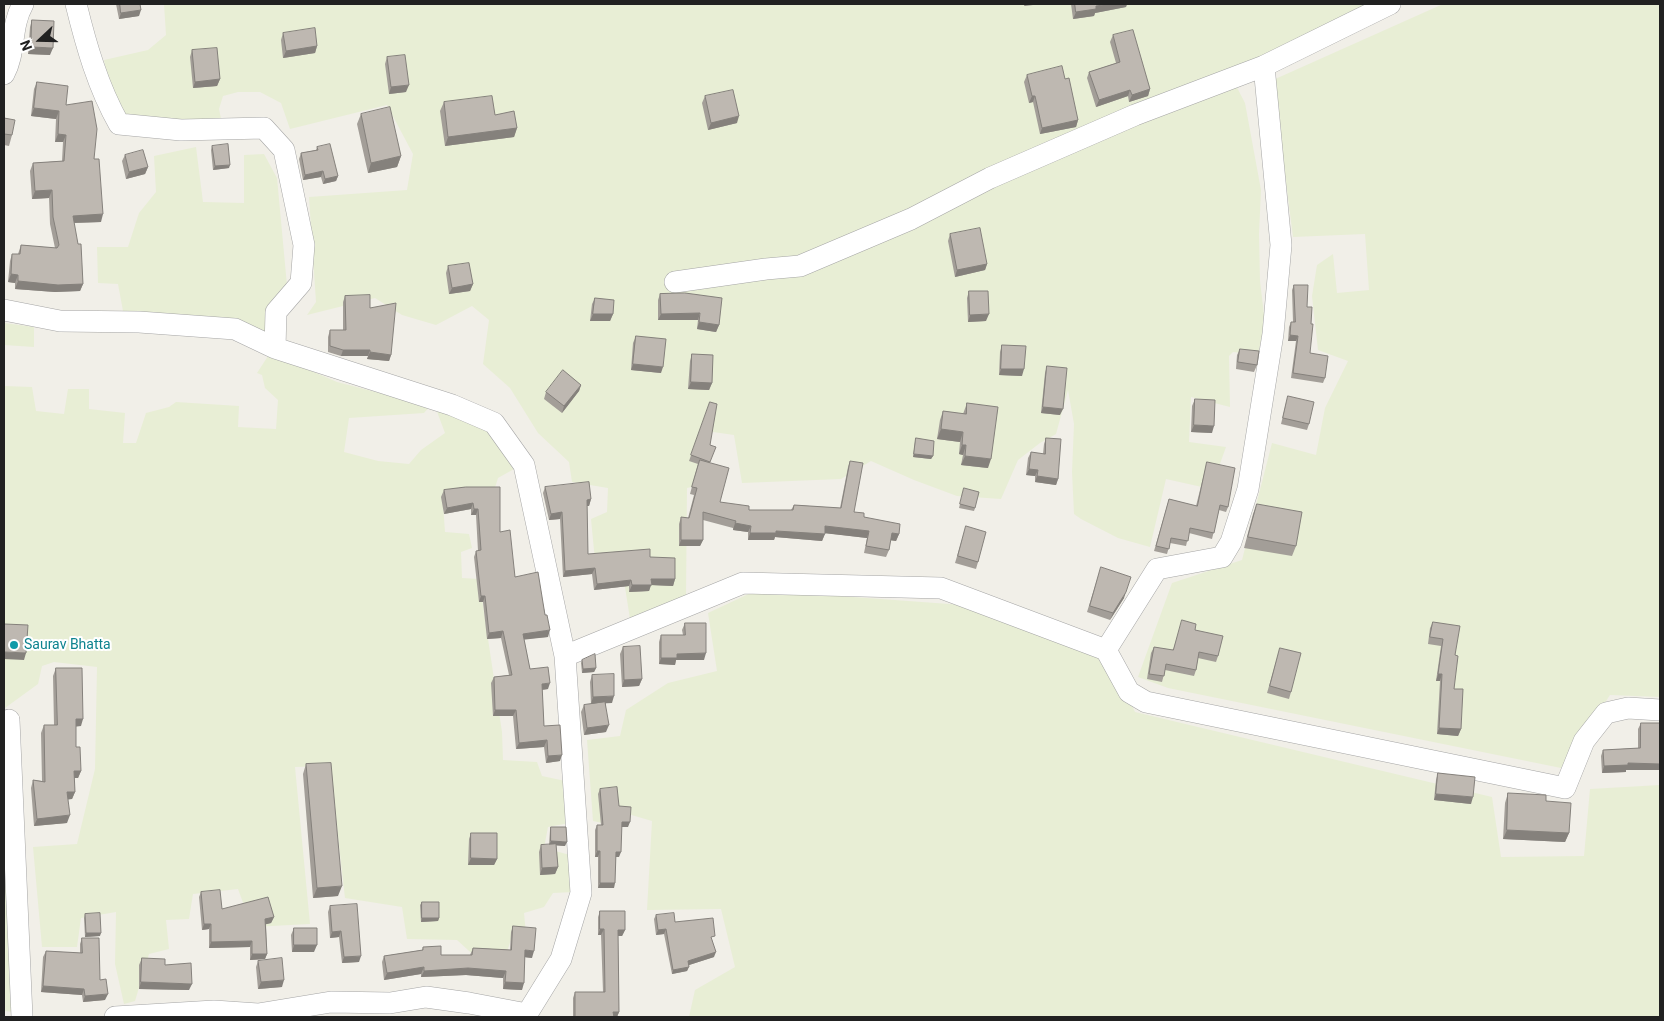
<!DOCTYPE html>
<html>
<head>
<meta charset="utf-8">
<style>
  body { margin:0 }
  #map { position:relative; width:1664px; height:1021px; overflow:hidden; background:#f1efe8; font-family:Roboto,sans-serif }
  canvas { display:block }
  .frame { position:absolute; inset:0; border:5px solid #212121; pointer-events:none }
  .north { position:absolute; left:15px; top:15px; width:50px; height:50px; -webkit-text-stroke:4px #fff; paint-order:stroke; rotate:249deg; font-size:14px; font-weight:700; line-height:20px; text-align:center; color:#212121 }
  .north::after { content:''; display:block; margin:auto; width:18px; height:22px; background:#212121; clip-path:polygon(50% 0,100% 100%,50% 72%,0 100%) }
</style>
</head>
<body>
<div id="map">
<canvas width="1664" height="1021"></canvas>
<div class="frame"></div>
<div class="north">N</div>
</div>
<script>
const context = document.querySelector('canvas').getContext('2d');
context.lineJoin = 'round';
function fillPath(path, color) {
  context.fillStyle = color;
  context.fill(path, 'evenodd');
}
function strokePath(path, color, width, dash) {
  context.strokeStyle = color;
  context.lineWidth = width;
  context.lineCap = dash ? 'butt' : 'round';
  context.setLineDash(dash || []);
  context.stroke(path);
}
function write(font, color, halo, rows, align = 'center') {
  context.font = font + ' Roboto,sans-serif';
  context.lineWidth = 4;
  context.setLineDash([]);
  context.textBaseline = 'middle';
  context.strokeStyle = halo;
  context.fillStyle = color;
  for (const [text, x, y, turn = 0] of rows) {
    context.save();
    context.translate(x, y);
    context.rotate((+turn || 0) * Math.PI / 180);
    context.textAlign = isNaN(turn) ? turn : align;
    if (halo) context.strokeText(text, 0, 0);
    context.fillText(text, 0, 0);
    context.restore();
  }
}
fillPath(new Path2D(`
  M164 4H1392L1231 76 1245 103 1261 190 1259 234 1260 281 1265 323 1258 355 1233 352 1229 356 1230 407 1191 397 1189 442 1226 447 1211 489 1166 479 1150 547 1118 538 1081 519 1074 514 1072 472 1074 424 1068 390 1056 434 1040 443 1018 460 1001 499 957 496 914 480 871 461 841 479 742 483 734 435 713 432 707 427 700 485 687 488 686 597 630 619 622 568 596 571 591 519 607 512 608 488 572 482 569 462 538 433 510 388 483 364 489 320 472 306 436 325 402 315 375 298 307 315 316 302 309 197 407 190 413 154 387 105 290 129 281 103 260 92H238L223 96 219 109 224 133 121 119 108 82 104 60 148 50 166 35Z
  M1443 4H1660V697L1610 695 1561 768 1168 688 1138 677 1172 583 1242 560 1272 443 1316 455 1325 408 1348 361 1318 350 1312 296 1317 265 1333 254 1337 293 1369 290 1365 234 1293 237 1273 80Z
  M196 147 203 202 244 203V155L264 154 277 178 288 296 272 333 123 311 118 284 98 283 97 247H128L139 213 156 192 154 156Z
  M4 323 34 327V347L4 345Z
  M270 353 337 382 430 406 424 413 349 418 344 452 378 461 409 464 421 450 445 433 436 409 489 430 514 469 498 478 493 494 443 504 445 532 469 534 472 548 461 552 462 578 479 579 502 732 503 760 537 762 542 776 570 782 575 822 548 827 544 848 570 855 574 892 553 893 544 907 524 913 526 934 512 936 507 952 479 960 457 940 407 939 402 907 345 898 330 766 295 767 310 924 252 927 238 889 193 894 189 919 166 920 169 949 149 954 135 1001 124 1004 115 964 116 912 81 918 77 947H42L33 847 77 844 95 769 97 667 54 662 42 666 38 684 5 708 15 1012 4 1011V386L32 387 36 411 64 414 68 389H89V409L125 413 123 443H136L146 413 169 407 176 402 239 406 238 427 276 429 278 400 265 388 262 375 257 373Z
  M757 590 963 605 1110 661 1135 712 1492 797 1501 857 1584 856 1590 789 1660 785V1017H689L695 990 735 967 721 909 647 910 652 821 611 809 616 826 593 821 587 740 620 736 626 710 668 683 717 671 708 613Z`), '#e8eed5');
const street = new Path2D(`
  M76 4C86 45 98 87 119 124L181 130 264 128 284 150 304 245 301 283 276 312 275 348 452 405 494 423 524 465 565 656 581 893 561 959 527 1014 469 1003 426 997 390 1003 331 1002 258 1014 214 1011 115 1017
  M4 74C16 52 10 27 23 4
  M675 282 766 269 800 266 911 219 990 178 1135 115 1264 66
  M4 310 60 321 139 322 235 329 275 348
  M1106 650 1157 569 1222 557 1231 542 1248 489 1273 334 1281 245 1264 66 1390 4
  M565 656 743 583 941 588 1106 650 1129 692 1146 702 1565 788 1584 741 1606 713 1628 708 1660 710
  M9 720 22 1017`);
strokePath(street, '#a5a5a5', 22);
strokePath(street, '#fff', 21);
fillPath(new Path2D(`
  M116 4H140L139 16 119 19Z
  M1071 4H1127L1126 7 1095 13 1094 16 1073 19Z
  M32 20 50 55 28 54 30 27Z
  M283 33 317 46 315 53 283 58 281 40Z
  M1113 35 1150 89 1148 96 1129 102 1128 96 1096 107 1087 78 1089 72 1116 63 1110 42Z
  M192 50 220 79 217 86 193 88 190 57Z
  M387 57 406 92 389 94 385 64Z
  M1027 75 1065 79 1078 120 1076 127 1040 134 1033 102 1029 103 1024 82Z
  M37 82 66 105 94 159 101 222 74 223 83 284 80 291 55 292 15 289V283L8 282 10 261 12 254H18L21 245 55 248 50 224 49 198 32 199 30 171 33 163 62 161 63 142H55L56 119 31 116 34 89Z
  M705 96 737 123 708 130 702 103Z
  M444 102 517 128 514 137 445 146 440 111Z
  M361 114 401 156 397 167 368 173 357 124Z
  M4 118 12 135 9 146 4 145Z
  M212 146 229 168 213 170 211 150Z
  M317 147 338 176 336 181 323 184 321 177 303 180 299 159 301 153 316 150Z
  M125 155 148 167 145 174 126 179 122 161Z
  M950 234 987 264 985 270 955 277 948 241Z
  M448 266 473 284 470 291 449 294 446 273Z
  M1294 285 1307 307 1310 353 1325 378 1323 383 1291 378 1296 341H1288L1289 327 1291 322H1293L1292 290Z
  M969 291 986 321 968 322 967 298Z
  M660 294 719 325 716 332 697 329 698 320H658V300Z
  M345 296 370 308 391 355 389 361 367 359 368 356H341L328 352V337L330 330H343V302Z
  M595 298 613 314 610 321H590L592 304Z
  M636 336 661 373 631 370 633 343Z
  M1002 345 1022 376 999 375 1000 352Z
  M1240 349 1257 365 1254 372 1236 369 1237 355Z
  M692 354 712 383 709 390 688 389 690 361Z
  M1047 366 1060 415 1041 413 1045 373Z
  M581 385 579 391 562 413 544 399 546 392Z
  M1288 396 1309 424 1307 430 1281 424 1286 403Z
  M1195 399 1212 433 1191 432 1192 406Z
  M710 402V463L720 502 749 510H791L794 505 840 508 848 467 850 461 854 512 899 534 896 541 890 540 889 550 886 557 864 553 867 538 825 533 822 541 775 537 774 540H748V532L733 530V528L703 520V540L700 546H679V524L681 517 688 518 694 495 690 494 698 464 689 461Z
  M967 403 988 468 961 465 963 455 959 454 960 442 937 439 940 420 943 411 963 414Z
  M916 438 933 456 931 459 913 457 915 442Z
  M1046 438 1058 479 1056 485 1035 482V476L1026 475 1028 458 1031 452 1043 454 1044 444Z
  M1207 462 1228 507 1226 512 1219 510 1212 539 1189 533 1186 546 1170 543 1167 554 1154 551 1169 499 1196 506Z
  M466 487 500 532 515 577 548 637 524 639 530 669 548 689 542 690 544 726 560 761 546 763 544 747 516 749 513 716H493L491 683 494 677 509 675 501 638 487 639 483 602H479L474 557 476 551H478L476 515H471V509L444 514 441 497 444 490Z
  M545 487 591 499 589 506H587L588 554 650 557 675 579 673 586 651 585 649 591 629 592V586L594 590 592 574 563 577 560 519 549 520 543 493Z
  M964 488 975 508 974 511 959 508Z
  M1257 504 1296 546 1292 556 1244 548 1253 514Z
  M966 526 978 562 976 569 955 563Z
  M1101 567 1124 598 1110 620 1087 612Z
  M1433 622 1455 655 1454 689 1461 729 1458 736 1437 734 1440 681H1436L1441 646 1428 644 1430 628Z
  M685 623 704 660H676L675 665 659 664V642L661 635H683L682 630Z
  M1195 630 1218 656 1216 662 1198 658 1196 670 1194 676 1165 670 1162 682 1147 679 1151 653 1154 647 1172 650Z
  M623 647 642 679 639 686 622 687 620 654Z
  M1280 648 1291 692 1289 699 1267 693Z
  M582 660 596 668 594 672 582 673 581 663Z
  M56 668 81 726H76V747L81 771 78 778H74L75 792 72 799H68L67 823 34 826 31 788 33 780 42 781 41 733 44 725H54L53 676Z
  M592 675 612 703H606V732L584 735 581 712 584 705 591 704 590 682Z
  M1641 723H1660V770H1626V772L1602 773 1601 756 1603 750 1638 748V729Z
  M306 764 338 896 313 898 303 774Z
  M1438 773 1471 804 1434 800 1436 780Z
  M600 789 619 806 628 827H621L619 857H616L614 888H598V857H595V830L597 825H601L598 794Z
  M1508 793 1546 801 1569 833 1565 842 1503 839 1505 803Z
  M551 827 565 846 556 845 558 867 555 874 540 875 539 852 541 845H549L550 830Z
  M471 833 497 859 494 865H468L469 839Z
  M201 892 222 909 274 917 271 923 266 924 267 954 265 959 250 960V947L209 948V929L202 930 199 897Z
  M422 902 439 918 438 921 421 922 420 905Z
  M330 906 359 962 342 963 339 937 330 938 328 912Z
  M600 911 625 930 622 936H618L619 1012 617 1017H573V998L575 992H603L601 935H598V917Z
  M85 914 100 936 85 937 84 918Z
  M656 915 675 922 713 941H712L714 957 689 965 687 971 672 974 664 934 656 935 654 919Z
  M513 926 532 958 525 957 522 990 503 989V978L466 975 421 977V974L384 980 382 962 384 956 422 950 423 947 441 955H470L473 948 510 950 511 932Z
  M294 928 314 952H292L291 935Z
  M82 938 100 980 105 1000 83 1002 82 995 41 992 43 957 46 951 80 953V944Z
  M142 958 165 965 189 990 139 989V965Z
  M258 961 282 987 258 989 256 967Z`), '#a39e98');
fillPath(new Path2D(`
  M1025 4H1042L1024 6Z
  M1110 4H1127L1126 7 1095 13 1094 16 1073 19 1076 12 1096 6Z
  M141 10 139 16 119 19 121 13Z
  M317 46 315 53 283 58 286 51Z
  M31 47 53 48 50 55 28 54Z
  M220 79 217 86 193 88 195 82Z
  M409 85 406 92 389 94 391 87Z
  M1150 89 1148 96 1129 102 1132 95Z
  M1130 90 1128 96 1096 107 1099 100Z
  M1032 96H1035L1033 102 1029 103Z
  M34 108 59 111 56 119 31 116Z
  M739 116 737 123 708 130 711 123Z
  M1078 120 1076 127 1040 134 1042 128Z
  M517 128 514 137 445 146 448 137Z
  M58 134 66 135 63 142H55Z
  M401 156 397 167 368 173 371 163Z
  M230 165 229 168 213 170 215 166Z
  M148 167 145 174 126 179 129 172Z
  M323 171 321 177 303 180 305 175Z
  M338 176 336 181 323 184 325 179Z
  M52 190 49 198 32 199 35 191Z
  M103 214 101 222 70 223 73 216Z
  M987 264 985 270 955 277 957 270Z
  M11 274 18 275 15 283 8 282Z
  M18 281 83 284 80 291 55 292 15 289Z
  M473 284 470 291 449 294 452 288Z
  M700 313 698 320H658L661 314Z
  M593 314H613L610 321H590Z
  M989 314 986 321 968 322 970 315Z
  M699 322 719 325 716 332 697 329Z
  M1290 335 1298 336 1296 341H1288Z
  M343 350H370L368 356H341Z
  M370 352 391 355 389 361 367 359Z
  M633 364 663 367 661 373 631 370Z
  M1001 369H1024L1022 376 999 375Z
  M691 382 712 383 709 390 688 389Z
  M581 385 579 391 562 413 564 406Z
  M1043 407 1063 409 1060 415 1041 413Z
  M1194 425 1214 426 1212 433 1191 432Z
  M941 429 963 432 960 442 937 439Z
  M962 445H966L963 455 959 454Z
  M914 454 933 456 931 459 913 457Z
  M965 456 991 459 988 468 961 465Z
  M1029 469 1038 470 1035 476 1026 475Z
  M1037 476 1058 479 1056 485 1035 482Z
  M591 499 589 506H584L587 500Z
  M473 503 471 509 444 514 447 508Z
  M474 509H478L476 515H471Z
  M562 512 560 519 549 520 551 514Z
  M735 523 751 526 748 532 733 530Z
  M825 526 869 531 867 538 823 533Z
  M776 531 825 534 822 541 775 537 774 540H748L750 533Z
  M892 533 899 534 896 541 889 540Z
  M681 540H703L700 546H679Z
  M595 568 592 574 563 577 565 571Z
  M651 579H675L673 586 651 585 649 591 629 592 632 585Z
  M631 580 629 586 594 590 597 584Z
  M1126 592 1124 598 1110 620 1113 613Z
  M481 596H485L483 602H479Z
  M550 630 548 637 521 640 523 634Z
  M503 631 501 638 487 639 489 633Z
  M4 652 26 653 24 660 4 659Z
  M706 653 704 660H676L675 665 659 664 661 658 677 654Z
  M596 668 594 672 582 673 583 669Z
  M1438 674H1442L1440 681H1436Z
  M642 679 639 686 622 687 624 680Z
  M550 683 548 689 540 690 542 684Z
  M614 696 612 703 591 704 593 697Z
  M495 710H516L513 716H493Z
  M76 719H83L81 726 73 727Z
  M609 725 606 732 584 735 587 728Z
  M1439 728 1461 729 1458 736 1437 734Z
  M547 740 544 747 516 749 519 743Z
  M562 755 560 761 546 763 548 756Z
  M1628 763 1660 764V770H1626V772L1602 773 1604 766Z
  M74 771H81L78 778H71Z
  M67 792H75L72 799 65 800Z
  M1436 794 1473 797 1471 804 1434 800Z
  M70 815 67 823 34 826 37 819Z
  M622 822H630L628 827H620Z
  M1507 830 1569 833 1565 842 1503 839Z
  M551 841 567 842 565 846 549 845Z
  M597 851H600L598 857H595Z
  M616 852H621L619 857H614Z
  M471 858 497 859 494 865H468Z
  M558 867 555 874 540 875 542 868Z
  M600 883H615L614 888H598Z
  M342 886 338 896 313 898 317 888Z
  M274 917 271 923 263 925 265 919Z
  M422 918H439L438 921 421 922Z
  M204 924H211L209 929 202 930Z
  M600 929H604L601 935H598Z
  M666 929 664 934 656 935 658 930Z
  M618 930H625L622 936H616Z
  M341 931 339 937 330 938 332 932Z
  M86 933H101L100 936 85 937Z
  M252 941 250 947 209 948 211 942Z
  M294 945H317L314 952H292Z
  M525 950 534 951 532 958 523 957Z
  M716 952 714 957 686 966 688 961Z
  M252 954H267L265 959 250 960Z
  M361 956 359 962 342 963 344 957Z
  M424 967 421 974 384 980 387 973Z
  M689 967 687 971 672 974 673 970Z
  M468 968 506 971 503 978 466 975 421 977 424 971Z
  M284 980 282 987 258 989 261 982Z
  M141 982 192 984 189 990 139 989Z
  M505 982 524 983 522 990 503 989Z
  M43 986 84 989 82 995 41 992Z
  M108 994 105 1000 83 1002 85 996Z
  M613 1012H619L617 1017H611Z`), '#85817c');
const building = new Path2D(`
  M120 4H140L141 10 121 13Z
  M1075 4H1110L1096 6V9L1076 12Z
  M32 20 54 21 53 48 31 47Z
  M315 28 317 46 286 51 283 33Z
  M1133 30 1150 89 1132 95 1130 90 1099 100 1089 72 1120 62 1113 35Z
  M217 48 220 79 195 82 192 50Z
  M405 55 409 85 391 87 387 57Z
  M1062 66 1065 79 1069 78 1078 120 1042 128 1035 96H1032L1027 75Z
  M37 82 68 86 66 105 92 101 97 129 94 159H99L103 214 73 216 78 244H81L83 284 58 285 18 281V275L11 274 12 254H20L21 245 57 248 59 245 53 217 52 190 35 191 33 163 64 161 66 135 58 134 59 111 34 108Z
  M733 90 739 116 711 123 705 96Z
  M492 96 495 115 514 111 517 128 448 137 444 102Z
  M390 107 401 156 371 163 361 114Z
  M4 118 15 120 12 135 4 134Z
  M228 144 230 165 215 166 212 146Z
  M330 144 338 176 325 179 323 171 305 175 301 153 318 150 317 147Z
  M143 150 148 167 129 172 125 155Z
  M980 228 987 264 957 270 950 234Z
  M469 263 473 284 452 288 448 266Z
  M1294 285H1308L1307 307H1312L1311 324H1313L1310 353 1328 356 1325 378 1293 373 1298 336 1290 335 1291 322H1295Z
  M969 291H988L989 314 970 315Z
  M685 293 722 298 719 325 699 322 700 313 661 314 660 294Z
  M370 295V308L396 303 391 355 370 352V350H343L330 346V330H346L345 296Z
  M595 298 614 300 613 314H593Z
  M636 336 666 339 663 367 633 364Z
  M1002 345 1026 346 1024 369H1001Z
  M1240 349 1259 351 1257 365 1238 362Z
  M692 354 713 355 712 383 691 382Z
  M1047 366 1067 368 1063 409 1043 407Z
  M563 370 581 385 564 406 546 392Z
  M1288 396 1314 402 1309 424 1283 418Z
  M1195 399 1215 400 1214 426 1194 425Z
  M710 402 717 404 710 445 716 447 710 462 691 455Z
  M967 403 998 407 991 459 965 456 966 445H962L963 432 941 429 943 411 966 414Z
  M916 438 934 441 933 456 914 454Z
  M1046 438 1061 439 1058 479 1037 476 1038 470 1029 469 1031 452 1045 454Z
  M700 460 729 468 720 502 749 506V510H793L794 505 841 508 850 461 863 463 854 512 864 513V517L900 524 899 534 892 533 889 550 866 546 869 531 825 526V534L776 531V533H750L751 526 735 523 736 521 703 512V540H681V517L689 518 697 488 692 487Z
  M1207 462 1235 468 1228 507 1220 505 1214 533 1190 528 1188 541 1171 538 1169 549 1156 546 1169 499 1197 506Z
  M589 482 591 499 587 500 588 554 650 549V557L675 558V579H651L652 585H632L631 580 597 584 595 568 565 571 562 512 551 514 545 487Z
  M466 487H500V532L510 530 515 577 538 572 545 615H547L550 630 523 634 530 669 548 667 550 683 542 684 544 726 560 725 562 755 548 756 547 740 519 743 516 710H495L494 677 512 675 503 631 489 633 485 596H481L476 551 481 550 478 509H474L473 503 447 508 444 490Z
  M964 488 979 492 975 508 960 504Z
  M1257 504 1302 512 1296 546 1248 537Z
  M966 526 986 532 978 562 958 556Z
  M1101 567 1131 577 1126 592 1113 613 1090 606Z
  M1182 620 1196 624 1195 630 1223 636 1218 656 1199 652 1196 670 1166 664 1164 676 1149 674 1154 647 1173 650Z
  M1433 622 1460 626 1455 655 1458 656 1454 689H1463L1461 729 1439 728 1442 674H1438L1443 639 1430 637Z
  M685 623H706V653L677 654V658H661V635H685Z
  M4 624 28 625 26 653 4 652Z
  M640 646 642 679 624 680 623 647Z
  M1280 648 1301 653 1291 692 1270 686Z
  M595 654 596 668 583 669 582 660Z
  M56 668H82L83 719H76V747H80L81 771H74L75 792H67L70 815 37 819 33 780 45 782 44 725H57Z
  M614 674V696L593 697 592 675Z
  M605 702 609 725 587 728 584 705Z
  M1641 723H1660V764L1628 763V765L1604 766 1603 750 1640 748Z
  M331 763 342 886 317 888 306 764Z
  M1438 773 1475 777 1473 797 1436 794Z
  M617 787 619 806 631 807 630 822H622L621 852H616L615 883H600V851H597V825H603L600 789Z
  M1508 793 1546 795V801L1571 803 1569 833 1507 830Z
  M551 827H566L567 842 551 841Z
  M471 833H497V859L471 858Z
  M556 844 558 867 542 868 541 845Z
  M220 890 222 909 268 897 274 917 265 919 267 954H252V941L211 942V924H204L201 892Z
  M422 902H439V918H422Z
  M357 904 361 956 344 957 341 931 332 932 330 906Z
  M600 911H625V930H618L619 1012H613L614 1017H575V992H605L604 929H600Z
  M100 913 101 933H86L85 914Z
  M674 913 675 922 713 918 715 936 711 937 716 952 688 961 689 967 673 970 666 929 658 930 656 915Z
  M513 926 536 928 534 951 525 950 524 983 505 982 506 971 468 968 424 971V967L387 973 384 956 423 950V947L441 946V955H472L473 948 511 950Z
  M294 928H317V945H294Z
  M82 938H99L100 980 106 979 108 994 85 996 84 989 43 986 46 951 82 953Z
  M142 958 165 959V965L191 963 192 984 141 982Z
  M282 958 284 980 261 982 258 961Z`);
fillPath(building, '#beb8b1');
strokePath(building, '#85817c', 1);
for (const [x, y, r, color] of [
  [14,645,5,"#0f9aa8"]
]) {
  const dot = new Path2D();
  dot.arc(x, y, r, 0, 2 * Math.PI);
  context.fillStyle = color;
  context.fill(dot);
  strokePath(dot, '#fff', 2);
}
write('14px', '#0d838f', '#fff', [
  ["Saurav Bhatta",24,645]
], 'left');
</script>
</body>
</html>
